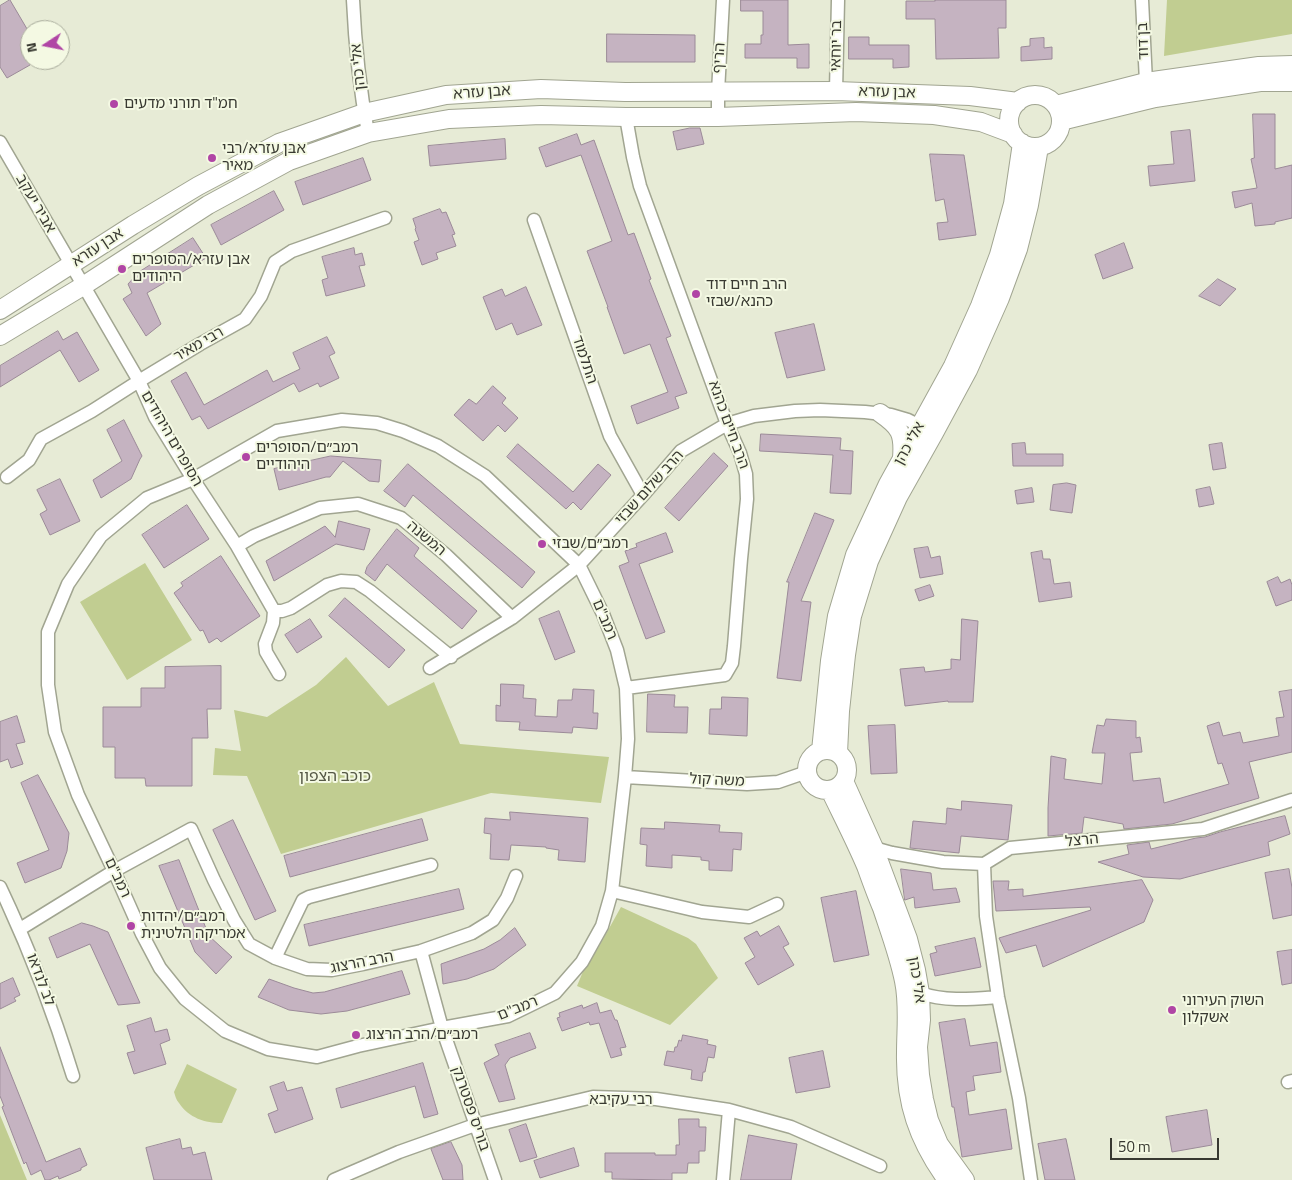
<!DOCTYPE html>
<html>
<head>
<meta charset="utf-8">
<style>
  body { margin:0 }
  #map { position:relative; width:1292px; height:1180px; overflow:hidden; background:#e7ebd6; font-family:"Titillium Web",sans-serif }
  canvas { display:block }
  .north { position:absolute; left:20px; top:20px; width:50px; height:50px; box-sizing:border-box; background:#f4f9e3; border:1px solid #a9ac9c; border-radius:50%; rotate:259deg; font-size:14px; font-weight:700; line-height:20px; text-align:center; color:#383931 }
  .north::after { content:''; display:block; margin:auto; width:18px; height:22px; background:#b045a5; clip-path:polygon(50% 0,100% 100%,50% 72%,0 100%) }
  .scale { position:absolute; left:1110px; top:1138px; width:109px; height:22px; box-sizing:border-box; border:2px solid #383931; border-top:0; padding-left:6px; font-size:15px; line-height:18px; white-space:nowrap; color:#383931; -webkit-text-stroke:4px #f4f9e3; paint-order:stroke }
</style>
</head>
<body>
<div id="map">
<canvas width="1292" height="1180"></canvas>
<div class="north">N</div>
<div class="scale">50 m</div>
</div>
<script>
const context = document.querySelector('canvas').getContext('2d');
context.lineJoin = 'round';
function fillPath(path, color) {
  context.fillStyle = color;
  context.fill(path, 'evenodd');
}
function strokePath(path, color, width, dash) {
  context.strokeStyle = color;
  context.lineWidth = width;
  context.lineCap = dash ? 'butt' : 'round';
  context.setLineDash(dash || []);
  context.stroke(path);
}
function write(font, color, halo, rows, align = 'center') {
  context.font = font + ' "Titillium Web","Noto Sans Hebrew",sans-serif';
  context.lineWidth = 4;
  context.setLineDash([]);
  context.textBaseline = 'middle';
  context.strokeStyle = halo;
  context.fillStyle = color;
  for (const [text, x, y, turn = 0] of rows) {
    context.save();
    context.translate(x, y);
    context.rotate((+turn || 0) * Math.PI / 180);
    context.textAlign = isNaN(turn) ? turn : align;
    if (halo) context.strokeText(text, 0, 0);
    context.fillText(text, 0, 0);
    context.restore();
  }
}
fillPath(new Path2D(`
  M1167 0H1292V34L1164 56Z
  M145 563 192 640 127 680 80 602Z
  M346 657 388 706 434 682 460 744 609 757 601 803 491 793 281 854 247 776 213 775 215 748 241 751 234 710 267 717 316 685Z
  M621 907 688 938 696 944 718 978 670 1025 577 986 584 969 597 950Z
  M187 1064 237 1089 222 1123C205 1123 189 1118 179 1103 176 1100 175 1095 174 1092Z
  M0 1115 27 1180H0Z`), '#c1cd91');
const building = new Path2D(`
  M10 0 30 34V65L7 78 0 67V6Z
  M741 0H788V45L809 44V68H797V58H745V44H761V35H763V11H741Z
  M935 0H1006V28H998L999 58 936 59 935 19H906V1H935Z
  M607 34 695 35V62H607Z
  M849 37H869V45H909V67L893 68V59H849Z
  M1044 38V48L1052 47V59L1021 61V47L1030 46V39Z
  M1253 114H1275V169L1292 165V218L1275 222V224L1255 226 1252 203 1235 208 1232 192 1257 188 1251 159 1254 158Z
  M690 128H700L704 144 677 150 673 132Z
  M1190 130 1195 181 1150 186 1148 166 1174 164 1171 132Z
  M577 134 581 145 594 140 628 235 634 233 651 279 649 280 671 336 666 338 687 393 675 397 679 408 637 424 631 406 668 392 650 344 624 354 607 307H608L587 251 612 241 581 155 546 167 539 148Z
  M505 139 506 159 430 166 428 146Z
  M930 154 964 155 976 235 939 240 937 223 948 222 944 199 936 201Z
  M363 158 371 180 303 205 295 182Z
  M274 191 284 210 221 245 211 225Z
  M440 209 442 213 446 212 455 234 452 235 456 246 436 253 438 259 422 265 414 242 419 240 415 229 416 228 413 219Z
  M193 238 206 258 147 293 161 324 146 336 123 299 132 293 128 284 139 272Z
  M1124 243 1133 268 1103 279 1095 255Z
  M354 248 355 255 362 253 365 265 359 266 365 286 326 296 322 280 328 278 322 257Z
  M1218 279 1236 289 1220 306 1199 296Z
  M526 287 542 325 517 335 512 323 496 330 483 297 502 289 505 296Z
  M814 324 825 370 787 378 775 333Z
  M58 331 63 340 77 332 99 370 79 382 60 350 0 387V366Z
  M327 337 335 353 329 356 339 378 320 387 318 383 299 392 294 383 208 429 200 416 192 420 171 381 186 372 204 405 267 370 273 382 300 369 293 353Z
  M493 386 506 398 502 403 518 418 505 432 498 425 483 441 454 415 469 399 476 404Z
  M124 420 142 456 140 459 131 479 101 498 93 480 122 461 107 430Z
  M761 434 841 438 840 450 853 451 851 494 830 493 833 455 760 451Z
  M1025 443 1026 454H1063V466H1013L1012 444Z
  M1222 443 1226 468 1213 470 1209 445Z
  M518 444 573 492 598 464 611 475 581 510 573 502 566 509 507 457Z
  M714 453 728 466 679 521 665 508Z
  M331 456 381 460 379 482 369 481 343 461 330 477H326L279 490 274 469Z
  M408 464 535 572 522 588 413 495 405 507 384 491Z
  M60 479 80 521 50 535 40 514 47 510 37 490Z
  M1067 483 1076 485 1072 513 1050 510 1053 485Z
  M1210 487 1214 504 1199 507 1196 490Z
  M1032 488 1034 502 1017 504 1015 491Z
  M187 505 209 539 164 568 142 535Z
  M815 513 834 520 801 601 811 602 801 681 777 678 789 582H787Z
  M339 521 370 529 364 550 336 544 274 581 266 561 325 526 335 537Z
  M397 529 419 548 414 556 477 611 462 629 387 564 375 581 365 573 367 567Z
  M666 533 673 552 639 564 665 632 646 639 619 566 629 562 625 551 637 547 636 544Z
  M928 547 931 558 940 556 943 574 920 578 914 549Z
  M1042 551 1043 559H1050L1054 584 1070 582 1072 597 1039 602 1031 553Z
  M221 556 260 616 221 642 217 638 209 643 203 630 200 631 174 593 183 586 181 583Z
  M1278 577 1281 583 1290 579 1292 585V600L1276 606 1267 582Z
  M930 585 934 596 919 601 915 590Z
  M345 598 405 650 389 668 329 616Z
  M559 611 575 652 555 660 539 619Z
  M310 619 322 637 297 653 285 635Z
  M962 619 978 621 973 702H948V701L905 706 900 669 924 667 925 672 951 669V659L960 660Z
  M221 666V709H207L208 738H192V786H146L145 778H115V747H103V707H141V688H165V667Z
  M501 684 524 685 523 698 536 699 535 716 557 717 558 700H572L573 689 594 690 593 713H598L597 729 573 727 572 733 519 730 520 722 496 721V705L500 706Z
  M1292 690V752L1249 762 1259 798 1172 824 1124 829 1123 824 1084 817 1082 833 1048 836V808L1051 756 1066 759 1064 779 1102 784 1105 753H1092L1097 725 1104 726 1106 719 1136 721V738L1140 737 1142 752 1130 753 1133 781 1160 778 1164 803 1229 784 1222 763 1218 764 1207 726 1219 722 1223 736 1240 732 1243 743 1279 736 1276 718 1284 717 1279 692Z
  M648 694 675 695 674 707H688L687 733 647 732Z
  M722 697 748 698 747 736 709 734 710 709H721Z
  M17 716 25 742 16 744 23 764 11 768 8 759 0 762V722Z
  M895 725 897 773 871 774 868 726Z
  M38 775 69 833 67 851 61 868 25 883 17 863 49 850 21 783Z
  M962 801 1012 805 1008 840 961 836 959 853 910 848 913 821 946 824 947 808 961 810Z
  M510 812 588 818 585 862 558 860 559 850 546 848V847L511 845 509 860 490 859 491 834 484 833 485 818 510 820Z
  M1285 816 1290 834 1268 842 1270 855 1180 879 1143 877 1098 862 1129 854 1127 845 1149 842 1151 849 1196 838 1205 837 1220 832Z
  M422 819 428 840 290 877 284 856Z
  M233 820 276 911 255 920 213 830Z
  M665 822 720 825 719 832 742 833 741 850 733 849 732 871 709 870V861L701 860V857L672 855V868L646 866 647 845 640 844 641 828 664 829Z
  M179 860 209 936 232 957 216 974 195 952 159 866Z
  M901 869 931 873 933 890 956 888 960 902 915 908 914 897 905 900Z
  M1289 869 1292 888V915L1273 919 1265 873Z
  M1142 880 1153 900 1144 922 1043 967 1036 945 1006 953 999 938 1091 910 1090 907 996 911 993 881H1009L1008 890 1023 889V896Z
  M459 889 464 909 309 946 304 925Z
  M856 891 869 955 834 962 821 898Z
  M82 923 93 926 108 932 140 1003 118 1005 90 944 57 958 49 938Z
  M779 926 789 944 783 947 794 965 758 985 745 963 755 957 744 938 757 931 760 936Z
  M515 928 526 945 494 969 467 979 443 984 441 964 484 949 500 940Z
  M975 938 981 967 935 976 930 954 937 952 935 947Z
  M1292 950V983L1282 985 1277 952Z
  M402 971 410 994 347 1011 321 1014 289 1010 258 997 269 979 294 988 313 993 324 992Z
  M13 978 20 995 14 998 16 1001 0 1009V984Z
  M597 1003 600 1013 611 1010 615 1020H617L626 1047 620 1048 622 1055 611 1058 599 1023 590 1025 589 1022 562 1031 557 1018 560 1017 559 1013 582 1005 583 1008Z
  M151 1018 155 1032 167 1029 170 1040 160 1044 166 1064 134 1074 127 1053 135 1051 127 1026Z
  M965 1019 970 1046 997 1042 1001 1072 973 1076 975 1090 966 1092 969 1115 1006 1109 1012 1149 962 1157 954 1107H952L939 1023Z
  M530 1033 536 1048 510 1058 505 1065 515 1099 499 1102 484 1063 499 1055 495 1045Z
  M683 1035 708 1040 707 1044 716 1046 714 1058 708 1057 705 1072H703L702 1081 691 1079 692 1070 664 1065 667 1051 674 1052 675 1047H677L679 1040 681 1041Z
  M0 1047 46 1162 80 1148 87 1165 81 1168V1170L59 1179 58 1176 49 1180H45L41 1170 31 1175 26 1162 24 1164 2 1107 4 1106 0 1096Z
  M823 1051 830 1087 796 1093 789 1058Z
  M423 1063 438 1114 424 1118 415 1086 341 1108 336 1089Z
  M284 1082 287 1091 302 1087 313 1119 275 1133 268 1114 278 1110 270 1087Z
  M1207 1110 1212 1145 1172 1152 1166 1117Z
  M679 1119H699V1127H706L705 1151H699V1163H688L687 1173H672V1180L612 1179V1172H605V1153H655V1155H676V1145H679Z
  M526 1124 537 1157 520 1162 509 1130Z
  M749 1135 797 1144 791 1180H741Z
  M180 1139 182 1149 191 1147 193 1155 205 1152 212 1180H154L146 1148Z
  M1066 1139 1075 1180H1045L1038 1144Z
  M451 1142 462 1165 463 1180H443L431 1149Z
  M574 1148 579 1166 540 1178 534 1161Z`);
fillPath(building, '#c5b3c1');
strokePath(building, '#9b8a98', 1);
const street = new Path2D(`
  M353 0C355 44 360 90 368 133
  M1142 0 1146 82
  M836 91 838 0
  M626 117 633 157 640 186 727 424 740 453 746 474 747 499 741 559 734 646 732 663 725 675 626 688
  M718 117V92L723 0
  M0 142 139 381 155 417 193 479 237 546 274 611H282L291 608 327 585 341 581 356 582 370 591 451 657
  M534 220 610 436 643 495
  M342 420 377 423 403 431 438 446 485 476 579 565 603 614 617 650 626 688 628 739 625 777 612 891 602 926 582 962 555 993 508 1016 442 1028 358 1046 317 1057 268 1049 225 1031 185 999 160 968 142 934 114 871 78 795 55 732 48 685V632L68 584 101 536 147 498 193 479 277 431Z
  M7 477 29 460 41 439 92 411 139 381 200 344 245 319 261 296 275 262 292 251 385 218
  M237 546 254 536 320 508 358 504 401 518 446 555 512 618
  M274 611 273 623 265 644 266 652 279 674
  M430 668 512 618 579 565 643 495 681 451 727 424 754 416 795 411 820 410 865 412 891 415 908 420 928 430
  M625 777 747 784 778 782 807 772
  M874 848 892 853 943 862 984 864 1010 848 1203 829 1292 800
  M984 864 986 916 998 997 1019 1098 1031 1180
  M0 887C29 948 53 1011 73 1076
  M612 891 702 912 749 917 777 904
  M20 929 114 871 191 829 214 880 234 920 249 944 275 958 307 969 332 970 363 964 421 951 472 933 493 920 507 898 516 876
  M421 951 442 1028 495 1180
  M275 958 303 900 309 897 431 865
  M920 993C946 1002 972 999 998 997
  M1288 1082 1292 1081
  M334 1180 399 1152 475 1125 593 1097 656 1099 729 1110 791 1127 880 1166
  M723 1180 729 1110`);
const secondary = new Path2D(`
  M1009 121a26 26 0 1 1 52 0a26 26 0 1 1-52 0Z
  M1056 105 1146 82 1259 66 1292 65
  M1061 121 1155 98 1260 82H1292
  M0 310 133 225 198 186 279 143 364 113 446 95 541 89 625 92 836 91 970 96 1018 102
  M0 336 83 286 208 205 289 161 368 133 449 119 541 115 626 117H718L856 112 934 115 981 122 1013 134
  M880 413C900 427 904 433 902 458
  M807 770a20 20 0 1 1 40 0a20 20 0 1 1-40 0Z
  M821 751 830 661 837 616 855 555 888 484 953 366 980 306 999 255 1013 204 1022 143
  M838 753 840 711 846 655 852 616 869 561 898 497 934 433 968 370 1000 298 1018 249 1029 205 1039 147
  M844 781 874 848 908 939 916 970 920 993 921 1020 918 1047 920 1075 924 1099 929 1120 939 1144 965 1180
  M830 790C842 815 855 840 866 866 871 880 876 894 882 908 890 932 899 956 904 981 909 1005 906 1029 906 1053 905 1102 918 1140 947 1180`);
strokePath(street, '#a1a591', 15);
strokePath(secondary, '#a1a591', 20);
strokePath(street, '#fff', 12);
strokePath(secondary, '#fff', 18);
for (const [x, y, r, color] of [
  [114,104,5,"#b045a5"],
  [212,158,5,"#b045a5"],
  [122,269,5,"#b045a5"],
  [696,294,5,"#b045a5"],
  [246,457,5,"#b045a5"],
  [542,544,5,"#b045a5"],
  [131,926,5,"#b045a5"],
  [1172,1010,5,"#b045a5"],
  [356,1035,5,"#b045a5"]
]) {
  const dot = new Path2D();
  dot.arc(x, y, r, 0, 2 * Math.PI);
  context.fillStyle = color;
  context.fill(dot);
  strokePath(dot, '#f4f9e3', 2);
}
write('15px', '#383931', '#f4f9e3', [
  ["בן דוד",1144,41,-92],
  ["בר יוחאי",837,46,-89],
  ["הריף",720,58,-86],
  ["אלי כהן",359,67,-96],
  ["אבן עזרא",482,93,-4],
  ["אבן עזרא",887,93,2],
  ["אביר יעקב",35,204,60],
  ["אבן עזרא",98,248,-33],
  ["רבי מאיר",199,345,-30],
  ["התלמוד",584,360,71],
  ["הרב חיים כהנא",728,425,70],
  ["הסופרים היהודים",171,439,60],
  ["אלי כהן",910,444,-61],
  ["הרב שלום שבזי",650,488,-48],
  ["המשנה",426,539,40],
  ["רמב\"ם",604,620,67],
  ["משה קול",717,781,3],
  ["הרצל",1082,841,-6],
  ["רמב\"ם",117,878,65],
  ["הרב הרצוג",362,963,-11],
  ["לב לנדאו",40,980,69],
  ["אלי כהן",916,980,81],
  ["רמב\"ם",518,1009,-22],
  ["רבי עקיבא",621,1100],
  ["בוריס פסטרנק",470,1109,71]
]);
write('15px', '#383931', '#f4f9e3', [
  ["חמ\"ד תורני מדעים",124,104],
  ["אבן עזרא/רבי",222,149],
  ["מאיר",222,166],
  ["אבן עזרא/הסופרים",132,260],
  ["היהודים",132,277],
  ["הרב חיים דוד",706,285],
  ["כהנא/שבזי",706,302],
  ["רמב״ם/הסופרים",256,448],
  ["היהודיים",256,465],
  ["רמב״ם/שבזי",552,544],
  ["רמב״ם/יהדות",141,917],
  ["אמריקה הלטינית",141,934],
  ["השוק העירוני",1182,1001],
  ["אשקלון",1182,1018],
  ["רמב״ם/הרב הרצוג",366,1035]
], 'left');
write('16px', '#565947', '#f4f9e3', [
  ["כוכב הצפון",335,777]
]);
</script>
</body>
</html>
